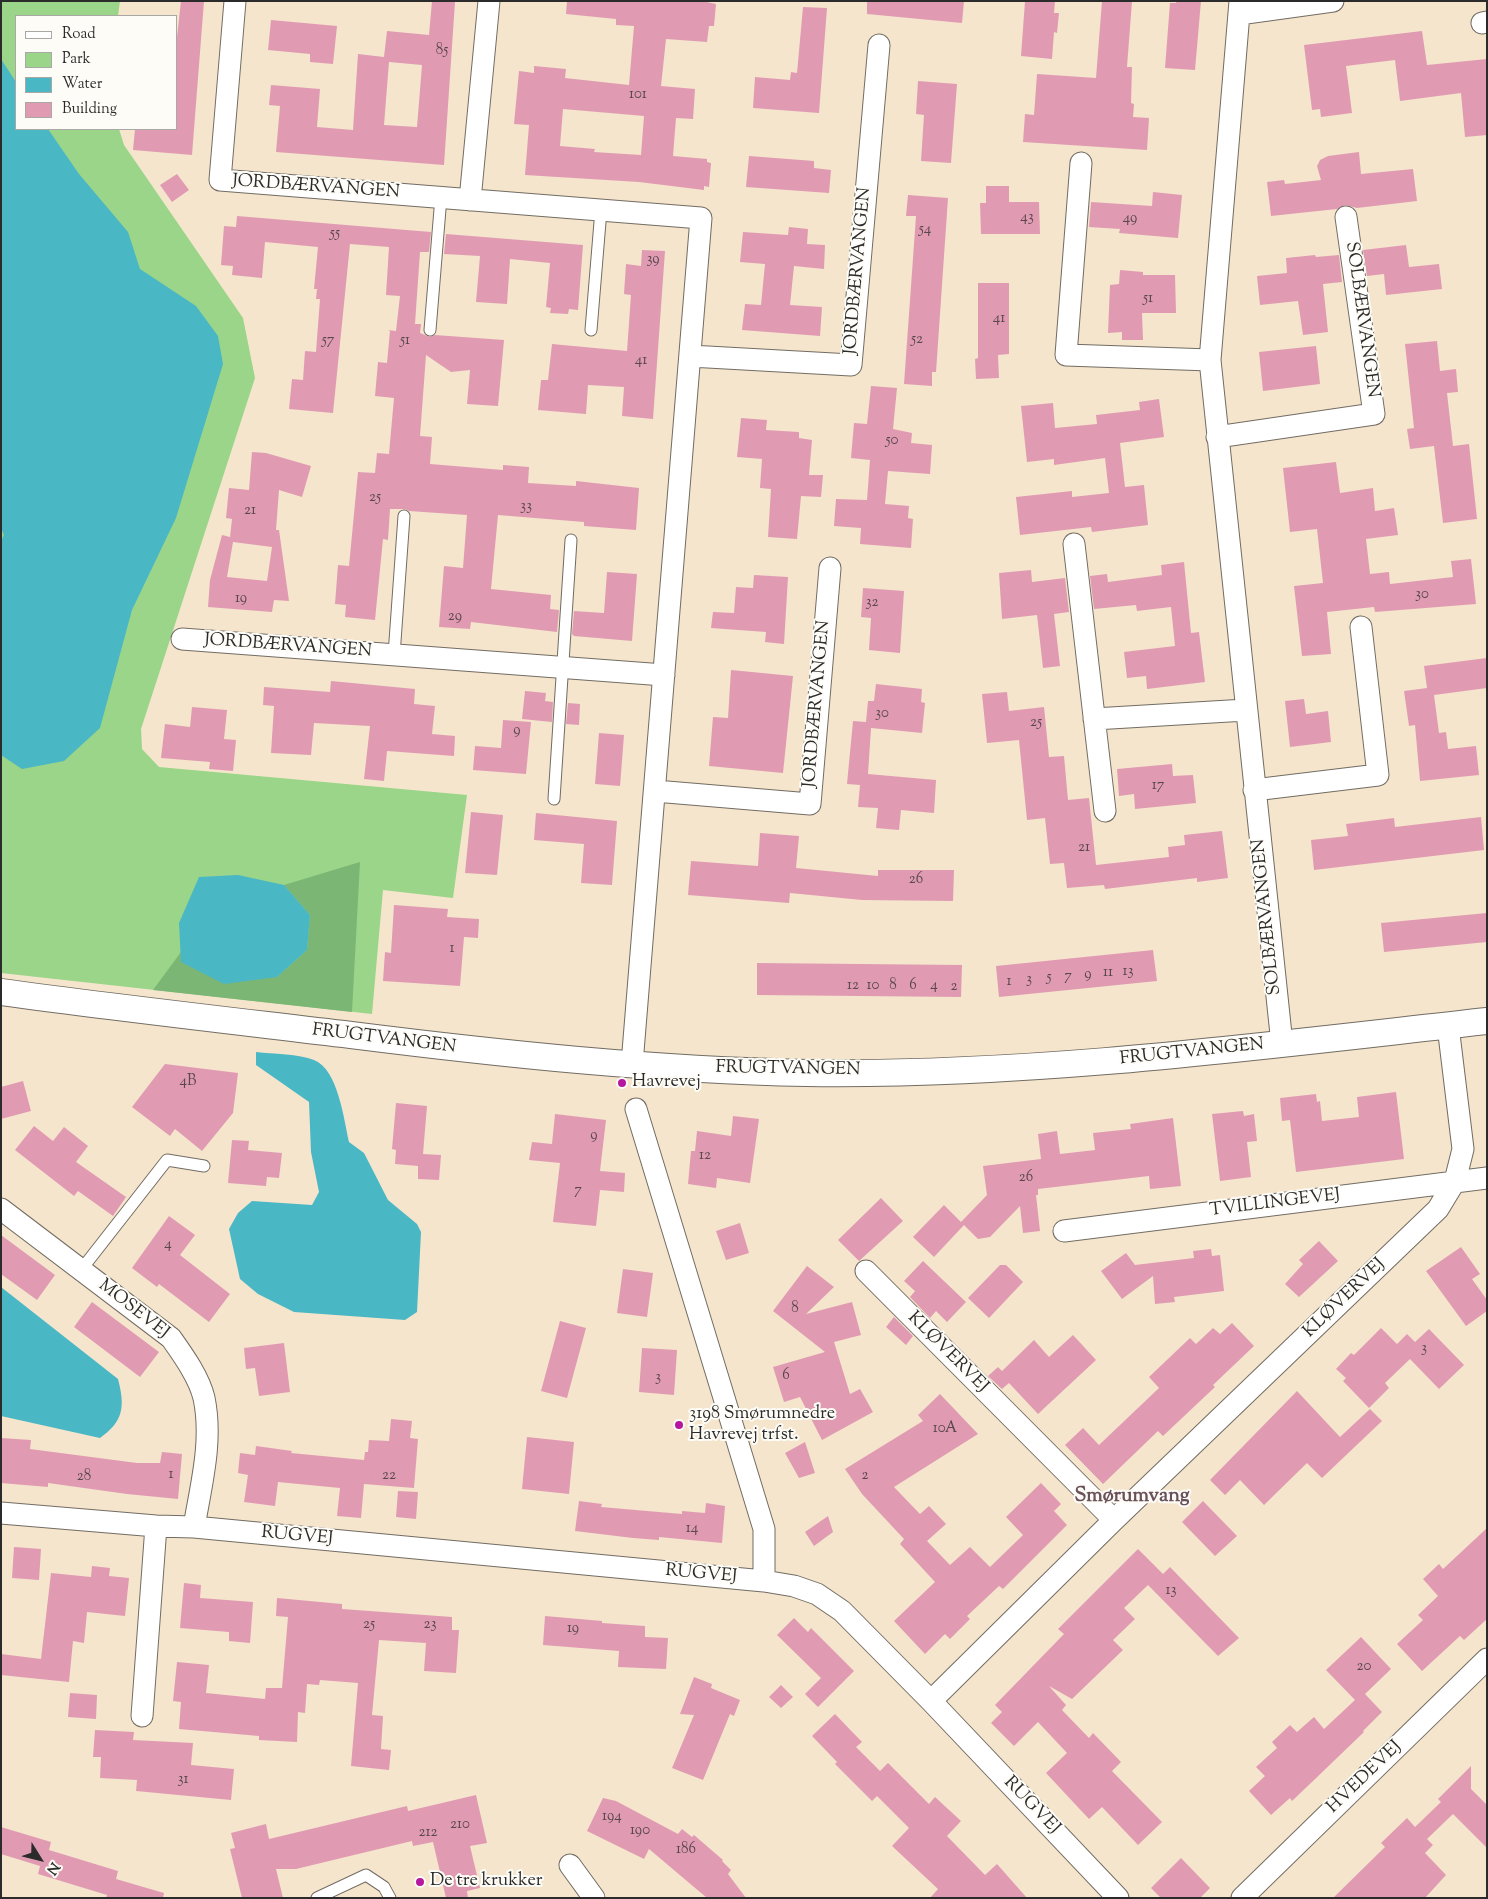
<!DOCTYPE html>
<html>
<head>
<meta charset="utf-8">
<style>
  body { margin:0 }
  #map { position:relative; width:1488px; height:1899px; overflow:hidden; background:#f5e5cc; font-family:"Sorts Mill Goudy",serif }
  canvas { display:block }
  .frame { position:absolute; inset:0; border:2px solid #2b2b2b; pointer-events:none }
  .legend { position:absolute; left:15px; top:15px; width:162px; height:115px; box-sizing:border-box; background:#fdfcf7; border:1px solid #a9a8a5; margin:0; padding:6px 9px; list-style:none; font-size:15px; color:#2b2b2b }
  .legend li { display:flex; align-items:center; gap:10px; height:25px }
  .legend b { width:25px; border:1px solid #a9a8a5 }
  .north { position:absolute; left:15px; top:1834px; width:50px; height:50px; -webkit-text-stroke:4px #fdfcf7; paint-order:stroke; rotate:126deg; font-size:14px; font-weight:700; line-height:20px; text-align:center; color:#2b2b2b }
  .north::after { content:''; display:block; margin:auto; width:18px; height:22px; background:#2b2b2b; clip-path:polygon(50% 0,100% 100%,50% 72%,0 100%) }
</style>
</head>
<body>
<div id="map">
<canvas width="1488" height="1899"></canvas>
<div class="frame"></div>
<ul class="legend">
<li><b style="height:6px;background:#fff"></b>Road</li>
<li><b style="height:14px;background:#9ad589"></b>Park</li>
<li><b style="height:14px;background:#4ab7c5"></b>Water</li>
<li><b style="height:14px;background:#e09bb3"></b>Building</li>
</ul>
<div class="north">N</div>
</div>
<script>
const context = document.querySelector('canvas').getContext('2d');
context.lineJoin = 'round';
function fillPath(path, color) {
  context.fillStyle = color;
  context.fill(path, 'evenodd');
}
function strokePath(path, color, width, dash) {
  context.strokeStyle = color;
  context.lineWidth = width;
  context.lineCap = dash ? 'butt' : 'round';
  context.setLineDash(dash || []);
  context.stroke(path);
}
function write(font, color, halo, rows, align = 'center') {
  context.font = font + ' "Sorts Mill Goudy",serif';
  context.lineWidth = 4;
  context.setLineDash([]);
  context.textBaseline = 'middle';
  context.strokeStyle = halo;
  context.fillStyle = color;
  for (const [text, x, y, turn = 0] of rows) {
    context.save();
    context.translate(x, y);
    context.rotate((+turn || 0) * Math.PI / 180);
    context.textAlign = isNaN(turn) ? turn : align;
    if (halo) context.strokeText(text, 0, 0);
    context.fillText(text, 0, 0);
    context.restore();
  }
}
fillPath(new Path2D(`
  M1 1H120L118 16H16V129H119L124 145 243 318 255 378 141 729 142 749 159 767 467 795 453 898 383 890 372 1014 1 973Z`), '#9ad589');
fillPath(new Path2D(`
  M360 862 352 1012 153 990 181 952 182 962 277 977 307 950 310 915 284 885Z`), '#7bb675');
fillPath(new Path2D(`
  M1 59 16 82V129H48L79 174 128 232 140 269 196 306 218 336 223 364 176 518 132 610 100 728 64 761 22 769 1 755V541L4 535 1 528Z
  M238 875 284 885 310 915 307 950 277 977 224 984 181 962 179 923 199 877Z
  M256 1052C273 1054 299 1054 314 1060 338 1069 344 1120 349 1142L364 1153 388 1200 417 1224 421 1232 417 1312 405 1320 294 1312 258 1294 240 1279 229 1229 238 1213 252 1201 312 1205 319 1192 311 1152 309 1102 256 1065Z
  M1 1287 118 1379C125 1406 124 1421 100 1438L1 1416Z`), '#4ab7c5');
fillPath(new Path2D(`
  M181 1H204L192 155 133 150 135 129H176V46Z
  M432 1 455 2 444 165 276 152 280 106 269 105 271 85 320 89 317 127 353 130 358 54 384 57 387 31 429 35ZM389 62 422 65 417 127 384 125Z
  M567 1H702L716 4 714 26H709L707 42 666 39 661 86 695 89 693 119 676 118 673 156 707 159V162L711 163 709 187 704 186V190L639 182 525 175 529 125 514 124 519 71 534 73V66L566 69 565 78 629 85 634 26 616 25V19L566 14ZM563 109 644 116 641 155 594 152 595 149 560 146Z
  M867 1H964L962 23 867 14Z
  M1025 1H1055L1054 13H1059L1057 33 1054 32 1052 59 1021 56Z
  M1102 1H1132L1127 67H1132L1131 103 1134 104 1133 117 1149 118 1147 150 1023 142 1025 114 1034 115 1037 74 1096 78Z
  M1177 1H1201L1195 70 1165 68 1170 3H1176Z
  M803 7 827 8 819 113 753 108 755 77 790 80 791 72 797 73Z
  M271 20 337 26 333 64 310 62V54L268 50Z
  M1422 31 1427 65 1487 59V135L1465 137 1461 93 1400 101 1395 60 1346 66 1352 113 1321 117 1320 109 1312 110 1304 45Z
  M918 81 957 84 951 163 921 161 924 115 916 114Z
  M1359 152 1361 174 1413 169 1417 201 1357 208 1345 205 1337 209 1271 216 1267 182 1284 180 1285 184 1321 180 1317 166 1320 160 1328 156Z
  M749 156 814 161V168L831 170 829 193 746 187Z
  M177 174 189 190 172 202 160 185Z
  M986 186H1009V202H1039L1040 234H981L980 203H986Z
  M1153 192 1182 195 1178 238 1119 233 1120 229 1089 227 1091 202 1152 206Z
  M908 195 948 198 936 372H932V386L904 384 916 216H906Z
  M237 216 431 232 429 252H420L415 324H421L420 333 430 337 435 335 504 340 498 406 467 404 470 370 451 372 426 355 420 436 432 437 430 464 503 470V465L529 467 528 483 576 486V481L639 488 636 530 584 526V522L498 515 491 589 551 595 550 609 559 610 557 632 471 622 470 629 439 627 444 566 463 568 467 515 409 511 405 509H390L388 540 383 539 375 620 345 617 346 605 335 604 338 565 349 566 358 472 375 473 377 453 389 454 394 398 375 396 378 362 387 363 390 331 388 330 396 331 400 296 386 295 389 247 350 244 333 413 289 409 292 379 303 380 305 351 316 352 320 299H316L317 289H314L318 247 265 242 262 278 232 275 233 266 221 265 224 226 236 227Z
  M789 227 808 229 807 244 825 245 824 269 794 266 790 305 822 307 820 336 742 330 745 304 761 305 765 264 740 262 743 232 788 235Z
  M446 234 583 245 578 310 569 309 568 314 550 313 551 308 546 307 550 263 510 259 507 304 476 302 480 256 444 254Z
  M1406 245 1409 267 1439 264 1442 289 1386 295 1384 274 1367 276 1363 250Z
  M642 250 665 251 653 419 622 416 624 387 588 385 586 414 538 410 541 380H548L552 344 627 351 631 295 624 294 626 264 641 266Z
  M1315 255 1316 257 1339 255 1342 282 1323 284 1328 332 1303 335 1298 301 1260 305 1257 276 1287 273 1286 258Z
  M1120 270 1143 272V275H1175L1176 313H1142L1143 340H1122V332L1108 333 1110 285 1119 284Z
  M978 283H1009V354L998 355 999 378 976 379 975 359 978 358Z
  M1437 341 1440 371 1456 369 1458 392 1447 393 1453 446 1469 444 1477 519 1443 523 1434 446 1410 449 1407 429 1414 428 1405 344Z
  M1316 346 1320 384 1263 391 1259 352Z
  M871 386 897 388 893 429 912 433 911 443 932 445 930 474 888 471 885 504 909 506 908 518 913 519 911 548 860 544 861 528 834 526 836 499 867 500 870 460 851 458 854 423 867 424Z
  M1159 399 1164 437 1120 443 1125 487 1144 485 1148 525 1092 532 1091 527 1020 535 1016 497 1072 491V497L1109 493 1105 458 1054 465V459L1027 462 1021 406 1053 403 1055 428 1097 424 1096 415 1140 410 1139 402Z
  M741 418 767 420 766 430 799 432V438L812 440 809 475H823L821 497 801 496 797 539 768 537 771 489 760 488 762 459 737 457Z
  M252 452 266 453 311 466 302 497 279 490 276 530H279L289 601 274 600 272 612 208 607 210 580 222 535 230 537 232 519 226 518 229 488 249 490ZM233 542 272 547 267 581 227 577Z
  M1336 462 1340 493 1373 488 1375 511 1394 508 1398 535 1366 539 1370 574 1389 572 1390 584 1453 577 1451 561 1471 559 1476 604 1375 612 1374 607 1327 612 1331 654 1302 656 1294 586 1323 583 1317 529 1290 532 1283 468Z
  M1184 562 1191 633 1199 632 1205 682 1147 689 1146 676 1127 678 1124 652 1175 646 1171 607 1137 611 1136 605 1094 609 1090 576 1107 574 1108 582 1162 575 1161 565Z
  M1031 570 1032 582 1065 578 1069 612 1054 614 1060 666 1043 668 1037 615 1002 619 999 573Z
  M607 572 637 574 632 641 574 636 572 634 574 611 604 613Z
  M754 575 788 577 784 644 765 642 766 632 711 628 713 612 734 613 736 587 753 588Z
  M863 588 904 591 900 653 869 650 871 618 861 617Z
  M1487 658V688L1434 695 1439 733 1446 732 1448 749 1476 746 1479 775 1420 781 1415 725 1409 726 1404 691 1427 688 1424 666Z
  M731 670 793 676 783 773 709 766 713 717 728 718Z
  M331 681 415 689 414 704 435 706 432 734 455 736 454 756 387 751 384 781 364 779 370 726 314 723 311 755 271 753 274 706 263 705 264 687 330 692Z
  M876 684 922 689 921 702 925 703 922 733 871 728 868 774 936 780 934 813 901 810 899 830 876 828 878 808 858 807 860 785 847 784 853 721 866 722 868 701H874Z
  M525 691 546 693 545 701 553 702 552 722 522 719Z
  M1007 692 1009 711 1044 707 1049 757 1064 756 1068 800 1089 798 1096 865 1169 857 1168 847 1185 845 1184 835 1222 831 1228 878 1197 882V878L1105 889 1104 885 1067 888 1064 863 1050 864 1045 818 1027 820 1019 740 987 743 982 694Z
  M1304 699 1306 714 1328 711 1331 742 1290 747 1285 701Z
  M568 703 580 704 579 725 566 724Z
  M192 707 227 710 224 739 236 740 233 771 209 769 210 762 161 758 165 724 190 727Z
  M503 720 531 722 526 774 473 770 475 746 501 748Z
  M599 733 624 735 620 786 595 784Z
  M1172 764 1173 776 1193 775 1196 803 1135 809 1134 794 1119 796 1117 769Z
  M471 812 503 815 497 875 465 873Z
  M536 813 617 821 612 885 581 883 584 844 534 840Z
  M1481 817 1484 850 1314 870 1311 840 1348 836 1346 824 1394 818 1395 827Z
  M760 833 799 836 796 868 878 876V870H954L953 901 862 900 790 893 789 903 688 895 691 861 758 866Z
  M394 905 448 909 447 917 479 919 478 938 464 937 460 986 383 981 385 952 391 953Z
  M1487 913V942L1384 952 1381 923Z
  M1153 950 1157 981 999 997 996 966Z
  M757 963 962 965 961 997 757 995Z
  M165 1064 238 1073 233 1113 202 1151 175 1129 170 1136 132 1107Z
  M23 1081 31 1111 1 1119V1087Z
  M1396 1092 1404 1159 1296 1172 1290 1120 1282 1121 1280 1098 1316 1094 1317 1102 1320 1101 1322 1121 1359 1117 1357 1097Z
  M396 1103 427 1106 423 1154 441 1155 439 1180 418 1179V1166L395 1164 396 1150 392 1149Z
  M1243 1111 1244 1116 1254 1114 1257 1141 1247 1142 1251 1177 1220 1181 1212 1114Z
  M555 1114 606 1120 600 1171 625 1173 624 1192 600 1190 596 1226 553 1222 560 1163 529 1160 532 1142 552 1144Z
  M733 1116 759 1119 750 1183 717 1178 716 1188 688 1184 691 1151H695L697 1131 731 1136Z
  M1173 1118 1181 1186 1150 1189 1149 1176 1038 1189V1195H1036L1040 1231 1023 1233 1020 1206 990 1237 978 1239 964 1225 934 1257 913 1237 944 1205 961 1222 987 1195 983 1166 1041 1159 1038 1134 1057 1131 1060 1154 1095 1150 1093 1133 1131 1129 1130 1124Z
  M34 1126 53 1141 64 1127 88 1146 76 1162 126 1197 113 1216 78 1191 74 1196 15 1150Z
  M232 1140 249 1141 248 1150 282 1153 279 1178 267 1177 266 1186 228 1183Z
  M881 1198 903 1221 859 1261 838 1240Z
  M169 1216 195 1235 180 1255 230 1294 209 1322 159 1284 157 1287 132 1268Z
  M740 1223 749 1253 726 1260 716 1231Z
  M1 1235 55 1275 37 1300 1 1274Z
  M1319 1241 1338 1261 1299 1297 1285 1284 1303 1264 1299 1260Z
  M1461 1247 1480 1274 1472 1279 1487 1300V1311L1466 1326 1426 1271Z
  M1211 1249 1212 1256 1220 1255 1224 1291 1174 1297 1175 1302 1155 1304 1153 1276 1122 1299 1101 1271 1126 1253 1135 1265 1194 1258 1193 1251Z
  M923 1261 966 1302 947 1322 936 1311 930 1318 910 1297 915 1291 904 1281Z
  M1000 1265H1006L1023 1282 989 1318 968 1298Z
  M807 1266 834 1287 806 1314 852 1302 861 1335 834 1342 850 1394 860 1389 873 1412 822 1440 800 1397 784 1402 773 1367 825 1352 773 1311Z
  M623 1269 653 1273 647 1317 617 1313Z
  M92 1302 159 1352 140 1377 74 1327Z
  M894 1317 913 1336 906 1345 886 1327Z
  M560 1321 586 1328 567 1398 541 1391Z
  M1232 1323 1254 1346 1213 1385 1215 1387 1163 1436 1158 1431 1103 1484 1065 1445 1083 1428 1099 1445 1159 1388 1149 1377 1190 1338 1196 1344 1213 1328 1220 1334Z
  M1381 1328 1397 1344 1407 1334 1415 1342 1429 1329 1464 1365 1439 1389 1410 1359 1385 1383 1389 1388 1369 1408 1343 1381 1346 1378 1336 1369 1351 1353 1354 1355Z
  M1073 1335 1096 1360 1038 1414 1009 1383 1002 1389 988 1376 998 1367 1002 1371 1034 1340 1049 1357Z
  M284 1343 290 1392 259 1396 255 1368 246 1369 244 1348Z
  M642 1348 677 1350 674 1395 639 1392Z
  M1297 1391 1340 1437 1370 1409 1382 1421 1322 1478 1307 1463 1264 1505 1240 1480 1225 1495 1210 1480Z
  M940 1394 978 1434 894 1487 920 1514 929 1506 946 1524 927 1541 950 1565 970 1547 990 1567 1023 1535 1006 1517 1041 1483 1061 1504 1054 1511 1067 1525 1003 1589 999 1586 967 1616 970 1619 950 1639 945 1634 925 1654 894 1621 935 1582 900 1544 904 1539 862 1494 845 1469 923 1421 918 1415Z
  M391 1419 412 1421 410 1438 418 1439 414 1488 364 1484 361 1518 337 1516 340 1488 278 1482 275 1506 244 1502 248 1475 238 1473 240 1453 255 1455 256 1446 292 1451 291 1453 364 1460 365 1452H368L369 1440 389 1441Z
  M527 1437 574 1442 569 1494 522 1489Z
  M1 1438 31 1440 30 1449 137 1463H160L162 1452 182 1454 178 1499 127 1494 48 1483V1487L1 1483Z
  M805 1442 815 1473 799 1478 785 1453Z
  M398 1491 418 1492 416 1519 396 1517Z
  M579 1501 602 1504 601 1507 682 1514V1511L705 1513 706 1503 725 1506 722 1543 659 1537V1540L633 1538 575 1531Z
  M1203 1501 1237 1536 1215 1556 1182 1522Z
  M828 1516 833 1532 814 1546 805 1532Z
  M1487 1528V1619L1464 1640 1460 1636 1422 1671 1397 1644 1423 1620 1418 1615 1438 1596 1423 1579 1439 1564 1443 1569Z
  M14 1547 41 1549 39 1580 12 1578Z
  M1138 1549 1163 1574 1170 1567 1239 1638 1218 1656 1148 1585 1124 1608 1135 1619 1113 1640 1123 1650 1072 1699 1049 1686 1066 1705 1062 1710 1089 1738 1093 1733 1121 1762 1112 1771 1162 1822 1138 1845 1102 1807 1089 1819 1046 1773 1067 1753 1038 1722 1014 1746 991 1723 1002 1712 995 1705 1064 1634 1058 1629Z
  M92 1566 110 1568 109 1576 129 1578 125 1616 87 1612 84 1643 73 1641 69 1682 1 1675V1654L41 1659 51 1573 91 1577Z
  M184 1583 201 1585 200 1598 253 1602 250 1643 229 1641V1632L180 1628Z
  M277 1598 342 1604V1609L452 1617V1630H459L456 1673 424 1671 426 1643 379 1640 372 1715 383 1716 381 1749 391 1750 389 1770 351 1766 358 1683 320 1680 319 1685 307 1684 305 1713 298 1712 297 1742 259 1740V1736L179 1729 181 1702 173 1701 177 1662 209 1665 206 1693 265 1699 266 1688H282L288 1617 276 1616Z
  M545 1616 602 1621V1623L645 1626V1637L668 1638 666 1669 618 1667 619 1651 543 1645Z
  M794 1618 808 1632 811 1628 854 1671 818 1707 805 1694 821 1678 777 1635Z
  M1361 1637 1391 1669 1365 1694 1382 1712 1363 1731 1364 1732 1313 1781 1292 1801 1290 1798 1271 1815 1249 1791 1265 1776 1256 1767 1277 1748 1272 1742 1290 1725 1297 1732 1314 1717 1324 1729 1355 1700 1326 1670Z
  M694 1677 712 1684 711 1688 740 1700 734 1716 730 1714 703 1780 672 1768 694 1715 680 1714Z
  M781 1685 793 1697 781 1708 769 1697Z
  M70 1693 97 1695 96 1719 68 1717Z
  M835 1714 862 1742 856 1747 880 1771 888 1763 929 1804 935 1797 961 1821 947 1836 985 1875 997 1864 1027 1898H930L938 1889 892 1846 909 1828 877 1796 872 1801 835 1764 837 1762 812 1736Z
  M95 1730 134 1732 133 1740 193 1743 191 1765 234 1769 231 1800 136 1791 137 1780 100 1778 101 1757H93Z
  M1471 1766V1789L1487 1805V1848L1453 1814 1427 1839 1433 1845 1425 1853 1446 1875 1425 1898H1333L1385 1847 1381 1843 1407 1818 1415 1827 1441 1802 1438 1799Z
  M476 1795 487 1843 470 1846 480 1888 467 1891 468 1898H446L433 1842 413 1846 412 1841 296 1869H276L283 1898H242L230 1849 235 1848 231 1833 266 1824 269 1839 407 1806 408 1811Z
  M603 1798 616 1801 678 1834 682 1829 692 1837 694 1835 723 1860 722 1861 731 1870 728 1874 746 1898H707L649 1849 644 1859 587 1831Z
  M1 1827 51 1842 49 1850 118 1871 116 1879 164 1893 163 1898H106L107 1895 38 1874 40 1866 1 1854Z
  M1181 1858 1210 1888 1200 1898H1161L1151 1888Z`), '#e09bb3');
const service = new Path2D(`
  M430 330 441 197
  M591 330 601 210
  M394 655 404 516
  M554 799 571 540
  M81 1270 167 1160 204 1166
  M317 1898 366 1875 384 1887 390 1898`);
const minor = new Path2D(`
  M235 1 220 180 701 218 632 1064
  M1240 1 1210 360 1282 1044
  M1239 14 1333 1
  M1482 23 1487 22
  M1081 163 1066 355 1210 360
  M470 200 489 1
  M690 356 851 365 879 45
  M1217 437 1374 414 1346 217
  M1074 544 1105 811
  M182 639 664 675
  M1094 719 1246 710
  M1254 790 1378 775 1361 627
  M655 791 810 804 830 568
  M636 1109 764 1529V1581
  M1 1209 171 1338C183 1355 199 1377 204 1398 213 1441 201 1485 194 1527
  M1064 1231 1487 1178
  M866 1271 1114 1520
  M1 1513 156 1526 194 1527 764 1581 794 1586 817 1594 842 1611 931 1701 1118 1898
  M931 1701 1114 1520 1438 1209 1455 1181 1463 1149 1448 1026
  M142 1716 156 1526
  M570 1865 594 1898
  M1242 1898 1487 1659`);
const tertiary = new Path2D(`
  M1 992C118 1008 234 1021 351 1035 502 1054 654 1070 807 1073 1035 1076 1261 1046 1487 1021`);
strokePath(service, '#726c63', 13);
strokePath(minor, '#726c63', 23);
strokePath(tertiary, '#726c63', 28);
strokePath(service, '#fff', 11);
strokePath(minor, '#fff', 21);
strokePath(tertiary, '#fff', 26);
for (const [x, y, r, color] of [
  [622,1083,5,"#b5179e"],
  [679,1425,5,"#b5179e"],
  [420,1882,5,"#b5179e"]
]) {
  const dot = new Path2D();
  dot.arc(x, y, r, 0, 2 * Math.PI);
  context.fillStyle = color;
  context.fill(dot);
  strokePath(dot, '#fdfcf7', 2);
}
write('15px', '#58474d', null, [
  ["85",442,51],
  ["101",638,95],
  ["43",1027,218],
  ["49",1130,219],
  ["54",925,230],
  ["55",335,234],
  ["39",653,260],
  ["51",1148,299],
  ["41",999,319],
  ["52",917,340],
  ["57",328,341],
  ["51",405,341],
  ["41",641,361],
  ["50",892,441],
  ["25",375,498],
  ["33",526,507],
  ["21",250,511],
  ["30",1422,595],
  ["19",241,599],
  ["32",872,603],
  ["29",455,617],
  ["30",882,714],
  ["25",1036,723],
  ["9",517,731],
  ["17",1158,786],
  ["21",1084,848],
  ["26",916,880],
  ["1",452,949],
  ["13",1128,972],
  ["11",1108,973],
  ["9",1088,975],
  ["7",1068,977],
  ["5",1049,978],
  ["3",1029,980],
  ["1",1009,982],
  ["12",853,986],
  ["10",873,986],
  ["8",893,986],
  ["6",913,986],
  ["4",934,986],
  ["2",954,987],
  ["4B",188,1082],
  ["9",594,1136],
  ["12",705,1156],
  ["26",1026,1178],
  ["7",578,1191],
  ["4",168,1245],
  ["8",795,1309],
  ["3",1424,1349],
  ["6",786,1376],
  ["3",658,1378],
  ["10A",945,1429],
  ["1",171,1475],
  ["22",389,1476],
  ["2",865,1476],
  ["28",84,1477],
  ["14",692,1529],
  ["13",1171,1591],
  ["25",369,1625],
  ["23",430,1625],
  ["19",573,1629],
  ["20",1364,1667],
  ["31",183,1780],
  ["194",612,1817],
  ["210",460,1825],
  ["190",640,1831],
  ["212",428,1833],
  ["186",686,1850]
]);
write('18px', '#2b2b2b', '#fdfcf7', [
  ["JORDBÆRVANGEN",316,188,4],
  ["JORDBÆRVANGEN",859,271,-85],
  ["SOLBÆRVANGEN",1361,320,82],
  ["JORDBÆRVANGEN",288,647,4],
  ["JORDBÆRVANGEN",818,704,-85],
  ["SOLBÆRVANGEN",1268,917,-96],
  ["FRUGTVANGEN",384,1040,7],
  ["FRUGTVANGEN",1192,1053,-6],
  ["FRUGTVANGEN",788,1070,1],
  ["TVILLINGEVEJ",1275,1204,-7],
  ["KLØVERVEJ",1345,1299,-44],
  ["MOSEVEJ",133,1310,38],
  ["KLØVERVEJ",947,1353,45],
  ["RUGVEJ",297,1537,5],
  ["RUGVEJ",701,1575,5],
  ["HVEDEVEJ",1365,1778,-44],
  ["RUGVEJ",1031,1806,46]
]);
write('18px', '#2b2b2b', '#fdfcf7', [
  ["Havrevej",632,1083],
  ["3198 Smørumnedre",689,1415],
  ["Havrevej trfst.",689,1436],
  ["De tre krukker",430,1882]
], 'left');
write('bold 20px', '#6a525b', '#fdfcf7', [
  ["Smørumvang",1132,1498]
]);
</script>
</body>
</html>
